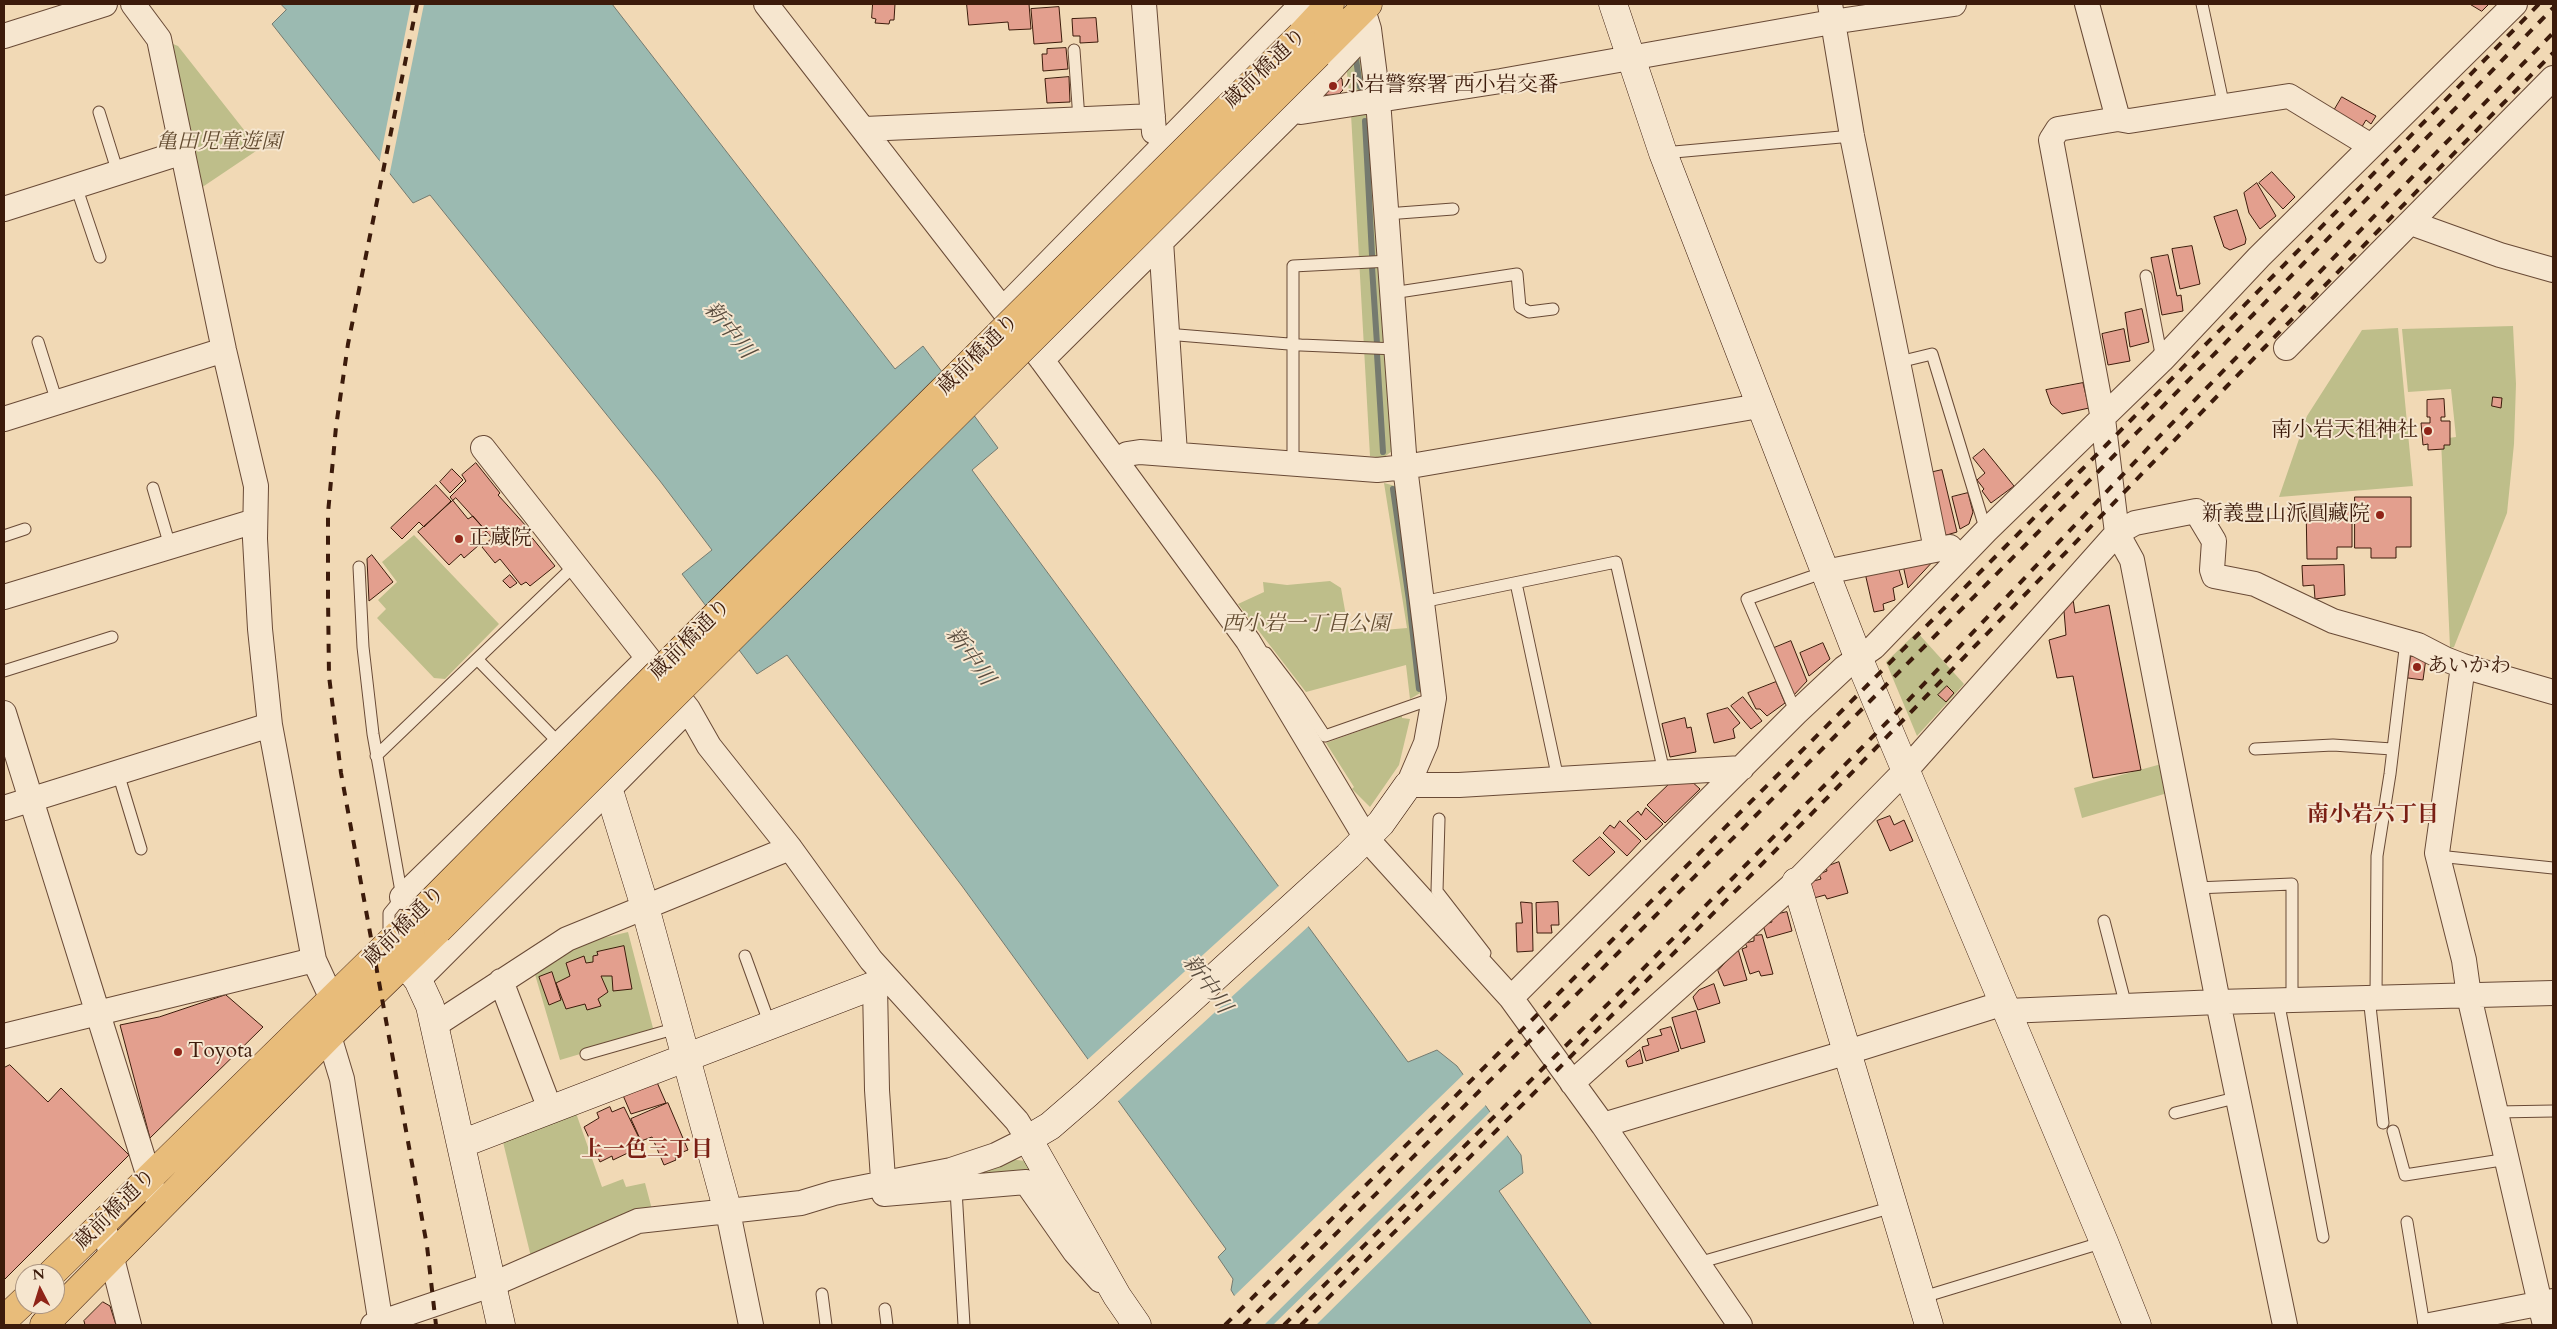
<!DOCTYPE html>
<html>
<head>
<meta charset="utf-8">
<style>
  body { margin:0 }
  #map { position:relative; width:2557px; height:1329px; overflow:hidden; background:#f1d9b5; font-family:Cardo,serif }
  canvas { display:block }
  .frame { position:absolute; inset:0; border:5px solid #3c1b0b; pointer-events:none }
  .north { position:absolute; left:15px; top:1264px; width:50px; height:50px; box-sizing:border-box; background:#f6e6cf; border:1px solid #ac9581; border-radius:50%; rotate:355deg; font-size:14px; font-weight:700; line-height:20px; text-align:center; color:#3c1b0b }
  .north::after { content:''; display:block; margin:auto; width:18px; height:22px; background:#8f2418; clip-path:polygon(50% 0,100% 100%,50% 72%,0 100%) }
</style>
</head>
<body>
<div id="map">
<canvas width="2557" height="1329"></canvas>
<div class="frame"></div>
<div class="north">N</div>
</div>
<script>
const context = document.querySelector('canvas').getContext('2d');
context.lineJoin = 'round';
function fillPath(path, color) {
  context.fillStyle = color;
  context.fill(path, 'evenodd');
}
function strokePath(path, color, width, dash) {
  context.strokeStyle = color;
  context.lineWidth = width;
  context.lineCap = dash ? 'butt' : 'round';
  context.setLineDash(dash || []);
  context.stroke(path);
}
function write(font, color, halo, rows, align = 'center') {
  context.font = font + ' Cardo,"Noto Serif JP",serif';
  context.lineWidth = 4;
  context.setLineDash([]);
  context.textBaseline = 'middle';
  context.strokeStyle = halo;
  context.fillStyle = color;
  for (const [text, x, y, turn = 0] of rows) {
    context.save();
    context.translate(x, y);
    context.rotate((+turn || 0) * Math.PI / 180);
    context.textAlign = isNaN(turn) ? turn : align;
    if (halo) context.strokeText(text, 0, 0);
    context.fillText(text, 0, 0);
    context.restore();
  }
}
fillPath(new Path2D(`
  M168 42 178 46 259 149 201 188Z
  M1363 52 1368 88 1349 93 1346 63Z
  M1351 114H1365L1372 122 1392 451 1383 458 1370 456Z
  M2513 326 2516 384 2514 444 2507 513 2454 647 2450 648 2441 439 2456 437 2451 389 2408 392 2402 329Z
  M2398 328 2413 486 2279 497 2307 416 2362 330Z
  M1384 483 1395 486 1398 494 1422 692 1410 699 1406 665 1306 692 1238 604 1264 592 1263 582 1287 585 1330 581 1341 588 1349 633 1407 628Z
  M414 535 499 624 445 679 434 678 377 618 386 609 378 600 397 582 382 562Z
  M1917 632 1964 684 1917 736 1886 662Z
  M1402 715V718L1410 719 1399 765 1370 807 1352 789 1354 787 1326 743 1390 720 1391 717Z
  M2165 763 2171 792 2082 818 2074 788Z
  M628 932 654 1032 560 1060 534 971 577 944Z
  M576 1113 602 1187 623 1179 626 1187 645 1183 654 1217 532 1261 503 1142Z
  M1009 1159 1025 1161 1079 1249 1028 1177 968 1174Z`), '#bebe8a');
const water = new Path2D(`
  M281 4H612L895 369 923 346 998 448 972 470 1408 1062 1437 1050 1457 1066 1521 1155 1523 1173 1499 1191 1592 1325H1252L1231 1290 1233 1279 1218 1257 1226 1249 962 886 787 655 757 674 682 574 712 550 660 481 430 195 413 203 272 24 286 10Z`);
fillPath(water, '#9bbab1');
strokePath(water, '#757a6f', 1);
fillPath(new Path2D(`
  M411 4H424L389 177 379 164Z
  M1281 884 1311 924 1116 1103 1086 1061Z
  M1465 1073 1487 1104 1264 1325H1249L1232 1298Z
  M1492 1110 1509 1134 1316 1325H1273Z`), '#f1d9b5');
strokePath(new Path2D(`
  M1356 59 1360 87
  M1365 121 1372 255
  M1372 267 1377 344
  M1377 354 1383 452
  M1393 489 1409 600 1419 689`), '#757a6f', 6);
const building = new Path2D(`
  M873 4H895L894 20H890L889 24 875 23 876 19 872 18Z
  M967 4H1029L1031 29 1009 30 1008 22 969 25Z
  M2470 4H2489L2482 11Z
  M1059 7 1062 42 1034 44 1031 9Z
  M1096 18 1098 42 1080 43V36H1073L1072 19Z
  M1066 48 1068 69 1043 71 1042 54H1047V49Z
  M1336 73 1342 79 1343 90 1337 96 1326 95 1321 89Z
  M1069 77 1070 102 1047 103 1045 79Z
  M2342 97 2376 116 2371 124 2366 120 2360 130 2332 114Z
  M2272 172 2295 197 2283 209 2259 183Z
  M2257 183 2276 216 2260 229 2249 213 2244 193Z
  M2237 210 2246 239 2245 244 2230 250 2224 247 2214 217Z
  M2192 246 2200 284 2180 289 2172 249Z
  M2168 255 2177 296 2181 295 2183 311 2162 315 2151 258Z
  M2142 309 2149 342 2130 347 2125 313Z
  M2124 329 2130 361 2108 365 2102 334Z
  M2083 383 2089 408 2062 414 2051 404 2046 390Z
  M2493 397 2502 398 2501 408 2492 406Z
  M2444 399 2445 417H2441V421H2450V445H2444V449L2428 450V444L2423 445 2421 423H2430V417H2427V400Z
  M1984 449 2014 486 1991 503 1982 491 1984 489 1977 480 1985 473 1973 458Z
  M476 463 500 493 498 495 527 527 525 529 555 566 530 586 526 582 521 585 500 559 495 563 482 547 492 538 473 516 468 519 450 497 466 481 462 475Z
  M452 469 463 480 450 493 440 482Z
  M1942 470 1957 532 1943 536 1929 473Z
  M436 485 451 501 424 527 419 522 402 539 391 528Z
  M1968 493 1973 512 1969 524 1960 529 1952 497Z
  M2355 497H2411V547H2396V558H2371V548H2355Z
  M456 498 486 531 475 541 479 545 464 558 461 554 449 565 418 532Z
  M2352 504V547H2337V559H2307L2306 505Z
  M372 555 393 582 369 601 367 559Z
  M1937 557 1908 588 1903 565Z
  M2344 565 2345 595 2315 599 2314 585 2303 586 2302 566Z
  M1898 566 1903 584 1893 588 1895 600 1883 604 1884 610 1874 612 1865 573Z
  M510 575 517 583 510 588 503 581Z
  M2073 599 2075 613 2109 605 2141 770 2093 778 2073 676 2057 678 2049 640 2066 635 2064 611Z
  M1791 641 1807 681 1793 696 1774 648Z
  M1823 643 1830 659 1809 676 1800 653Z
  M2411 656 2426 658 2423 680 2408 678Z
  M1776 682 1785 703 1767 716 1760 709H1756L1748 693Z
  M1947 686 1954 693 1946 702 1938 695Z
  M1743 697 1762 721 1751 729 1731 706Z
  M1728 708 1740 723 1733 729 1735 738 1714 743 1707 714Z
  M1685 718 1687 728 1691 727 1696 752 1670 757 1662 724Z
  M1690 780 1700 789 1665 823 1647 805 1671 782Z
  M1646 808 1663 824 1646 840 1627 821 1638 811 1641 815Z
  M1890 816 1894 825 1904 820 1913 841 1890 851 1877 821Z
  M1620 821 1641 841 1627 856 1603 833 1610 825 1614 828Z
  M1600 837 1615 852 1589 876 1573 861Z
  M1839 862 1848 893 1827 899 1825 895 1814 898 1810 882 1821 879 1819 874 1827 871 1826 867Z
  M1521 902 1532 903 1533 951 1517 952 1516 923H1522Z
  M1558 902 1559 925H1551L1552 933H1537L1536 903Z
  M1787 912 1792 931 1767 938 1763 925 1772 922 1770 916Z
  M1762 935 1773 974 1761 976 1759 971 1750 974 1742 949 1747 947 1745 943 1754 941V936Z
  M624 946 632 989 613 991 612 976H601L608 992 598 999 601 1006 587 1010 585 1004 566 1009 556 983 570 976 566 963 584 956 586 963 593 962V956L598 955 597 952Z
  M1738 949 1747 980 1724 986 1718 971Z
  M552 972 561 1000 549 1005 539 977Z
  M1714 984 1720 1003 1698 1010 1693 997 1699 990Z
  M226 995 263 1027 150 1138 120 1025 159 1017Z
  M1696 1011 1705 1042 1681 1049 1672 1018Z
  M1671 1027 1679 1051 1646 1061 1642 1047 1649 1045 1647 1039 1662 1035 1660 1030Z
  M1640 1050 1643 1063 1628 1067 1626 1061Z
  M10 1065 48 1102 61 1088 129 1155 4 1280V1068Z
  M656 1080 666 1103 631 1114 622 1093Z
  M668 1103 688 1150 675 1155 676 1160 664 1165 652 1137 641 1141 631 1119Z
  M610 1107 612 1112 624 1107 641 1142 630 1147 632 1151 613 1160 612 1156 600 1162 584 1127 599 1118 597 1113Z
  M103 1302 110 1306 116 1325H85L84 1321Z`);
fillPath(building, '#e39f8e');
strokePath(building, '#3c1b0b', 1);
const lane = new Path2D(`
  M2202 4 2224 107
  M1074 50 1079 119
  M99 112 118 173
  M1663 153 1852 136
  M76 186 100 257
  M1386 214 1453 209
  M2146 276 2162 359
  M1392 293 1517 274 1520 307 1529 312 1553 309
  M1166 334 1301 345 1396 349
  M38 342 57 402
  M1899 362 1932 354 1986 531
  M1293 464V266L1390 261
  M153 488 170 546
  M4 536 25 529
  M359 567 363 647 373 734 402 897 389 913V937
  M1516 583 1558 779
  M1422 602 1616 562 1664 772
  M1266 653 1298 695 1325 736 1434 698
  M478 660 559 743
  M4 671 112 637
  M1796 713 1747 599 1825 572
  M2255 749 2333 745 2392 749
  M376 756 574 566
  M118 773 141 849
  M1439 819 1437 891 1485 953
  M2438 856 2553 868
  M2196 888 2292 884V1000
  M2104 921 2126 1006
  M745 956 770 1025
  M2369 997 2383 1123
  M2376 997 2377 856 2390 774 2406 641
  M2278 1000 2323 1237
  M586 1054 677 1028
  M2497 1112 2553 1111
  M2175 1113 2239 1097
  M2393 1131 2405 1175 2508 1159
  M956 1190 964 1325
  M2407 1222 2424 1325
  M1698 1263 1893 1207
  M822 1294 826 1325
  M1920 1298 2104 1242
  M885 1309 887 1325`);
const street = new Path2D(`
  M133 4 159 39 224 350 256 486 255 539 260 629 270 725 314 960 332 999
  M766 4 1042 360 1248 641 1366 838 1511 998 1603 1125 1848 1052 2004 1003
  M1144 4 1154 132
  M1830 4 1852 136 1936 549
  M2087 4 2118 119
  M1369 29 1378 100 1405 467 1434 698 1426 743 1408 785H1459L1742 768
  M4 36 105 4
  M1294 110 1301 112 1501 81 1832 22 1954 4
  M865 129 1153 116
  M4 209 183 152
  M2411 223 2500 255 2553 270
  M1161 241 1175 453
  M1003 309 1302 4
  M2286 348 2553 78
  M1042 360 1294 110 1369 29 1365 16
  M4 419 224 350
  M1117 461 1127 454 1140 452 1377 470 1405 467 1759 406
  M1825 572 1950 547
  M4 597 255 521
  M2463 666 2437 853 2464 960 2469 996 2545 1325
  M4 713 154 1193
  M611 797 609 789 688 709
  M4 808 270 725
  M402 897 648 658
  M886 979 875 985 877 1090 884 1194 1026 1182 1075 1252 1100 1280
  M418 980 609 789
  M501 981 550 1109
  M1511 998 1796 713 1844 668 1874 647 1986 531 2162 360 2259 257 2515 4
  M2007 1011 2218 1002 2553 993
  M435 1025 567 939 790 848
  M4 1036 314 960
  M329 1036 342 1079 381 1325
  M1572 1083 1796 882 1907 769 2117 533 2135 523 2196 511 2214 541 2212 570 2214 576 2255 584 2333 621 2418 645 2445 659 2463 666 2553 692
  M1603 1125 1740 1325
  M728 1212 751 1325
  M103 1223 129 1325
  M373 1325 491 1285 638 1221 801 1203 834 1193 951 1170 996 1155 1028 1139 1017 1121 871 960 790 848 709 746 688 709 483 448
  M2285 1325 2218 1002 2132 560 2117 533 2103 419 2051 140 2058 129 2118 119 2129 121 2289 96 2371 146
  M2430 1325 2553 1301`);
const secondary = new Path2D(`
  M1613 4 1663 153 1858 657 2104 1242 2137 1325
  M611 797 645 907 728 1212
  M1796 882 1929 1325
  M405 964 418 980 430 1006 501 1325
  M461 1144 875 985
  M1137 1325 1117 1296 1028 1139 1050 1126 1087 1094 1348 856 1381 823 1408 785`);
const primary = new Path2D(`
  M1301 35 1330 4
  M1318 54 1368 4
  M51 1274 423 910
  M4 1320 25 1300
  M44 1325 329 1036 438 930`);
strokePath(lane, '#694a36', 13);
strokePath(street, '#694a36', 26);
strokePath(secondary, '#3c1b0b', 29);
strokePath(primary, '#3c1b0b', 29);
strokePath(lane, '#f6e6cf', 11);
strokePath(street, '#f6e6cf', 24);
strokePath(secondary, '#f6e6cf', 28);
strokePath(primary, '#e8bc7a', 28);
strokePath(new Path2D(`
  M417 4 348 344 336 427 328 513V597L329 676 341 773 427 1246 436 1325
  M1225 1325C1666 887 2107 449 2539 4
  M1244 1325C1683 889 2122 452 2553 8
  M1284 1325 1629 983 1904 705 2150 446 2553 33
  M1301 1325C1504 1123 1708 921 1908 715 2123 494 2336 272 2553 53`), '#3c1b0b', 4, [9, 9]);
const primaryBridge = new Path2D(`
  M423 910 700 631 1301 35
  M438 930 1318 54`);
strokePath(primaryBridge, '#3c1b0b', 29, []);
strokePath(primaryBridge, '#e8bc7a', 28);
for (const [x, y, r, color] of [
  [1333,86,5,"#8f2418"],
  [2428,431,5,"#8f2418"],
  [2380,515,5,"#8f2418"],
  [459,539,5,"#8f2418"],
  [2417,667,5,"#8f2418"],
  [178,1052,5,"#8f2418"]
]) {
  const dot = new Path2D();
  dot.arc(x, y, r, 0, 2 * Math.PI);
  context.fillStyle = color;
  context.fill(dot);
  strokePath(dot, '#f6e6cf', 2);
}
write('21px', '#3c1b0b', '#f6e6cf', [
  ["蔵前橋通り",1266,69,-44],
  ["蔵前橋通り",979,355,-45],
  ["蔵前橋通り",691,640,-45],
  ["蔵前橋通り",405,927,-45],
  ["蔵前橋通り",116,1210,-45]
]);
write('21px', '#3c1b0b', '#f6e6cf', [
  ["小岩警察署 西小岩交番",1343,86],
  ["南小岩天祖神社",2418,431,"right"],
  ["新義豊山派圓藏院",2370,515,"right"],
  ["正蔵院",469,539],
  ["あいかわ",2427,667],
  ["Toyota",188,1052]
], 'left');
write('italic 21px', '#634c31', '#f6e6cf', [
  ["亀田児童遊園",219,143],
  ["西小岩一丁目公園",1306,625]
]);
write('italic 22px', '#584b3d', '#f6e6cf', [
  ["新中川",728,331,51],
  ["新中川",969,657,54],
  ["新中川",1206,985,54]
]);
write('bold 22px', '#7a1f14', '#f6e6cf', [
  ["南小岩六丁目",2373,816],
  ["上一色三丁目",647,1151]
]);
</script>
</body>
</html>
